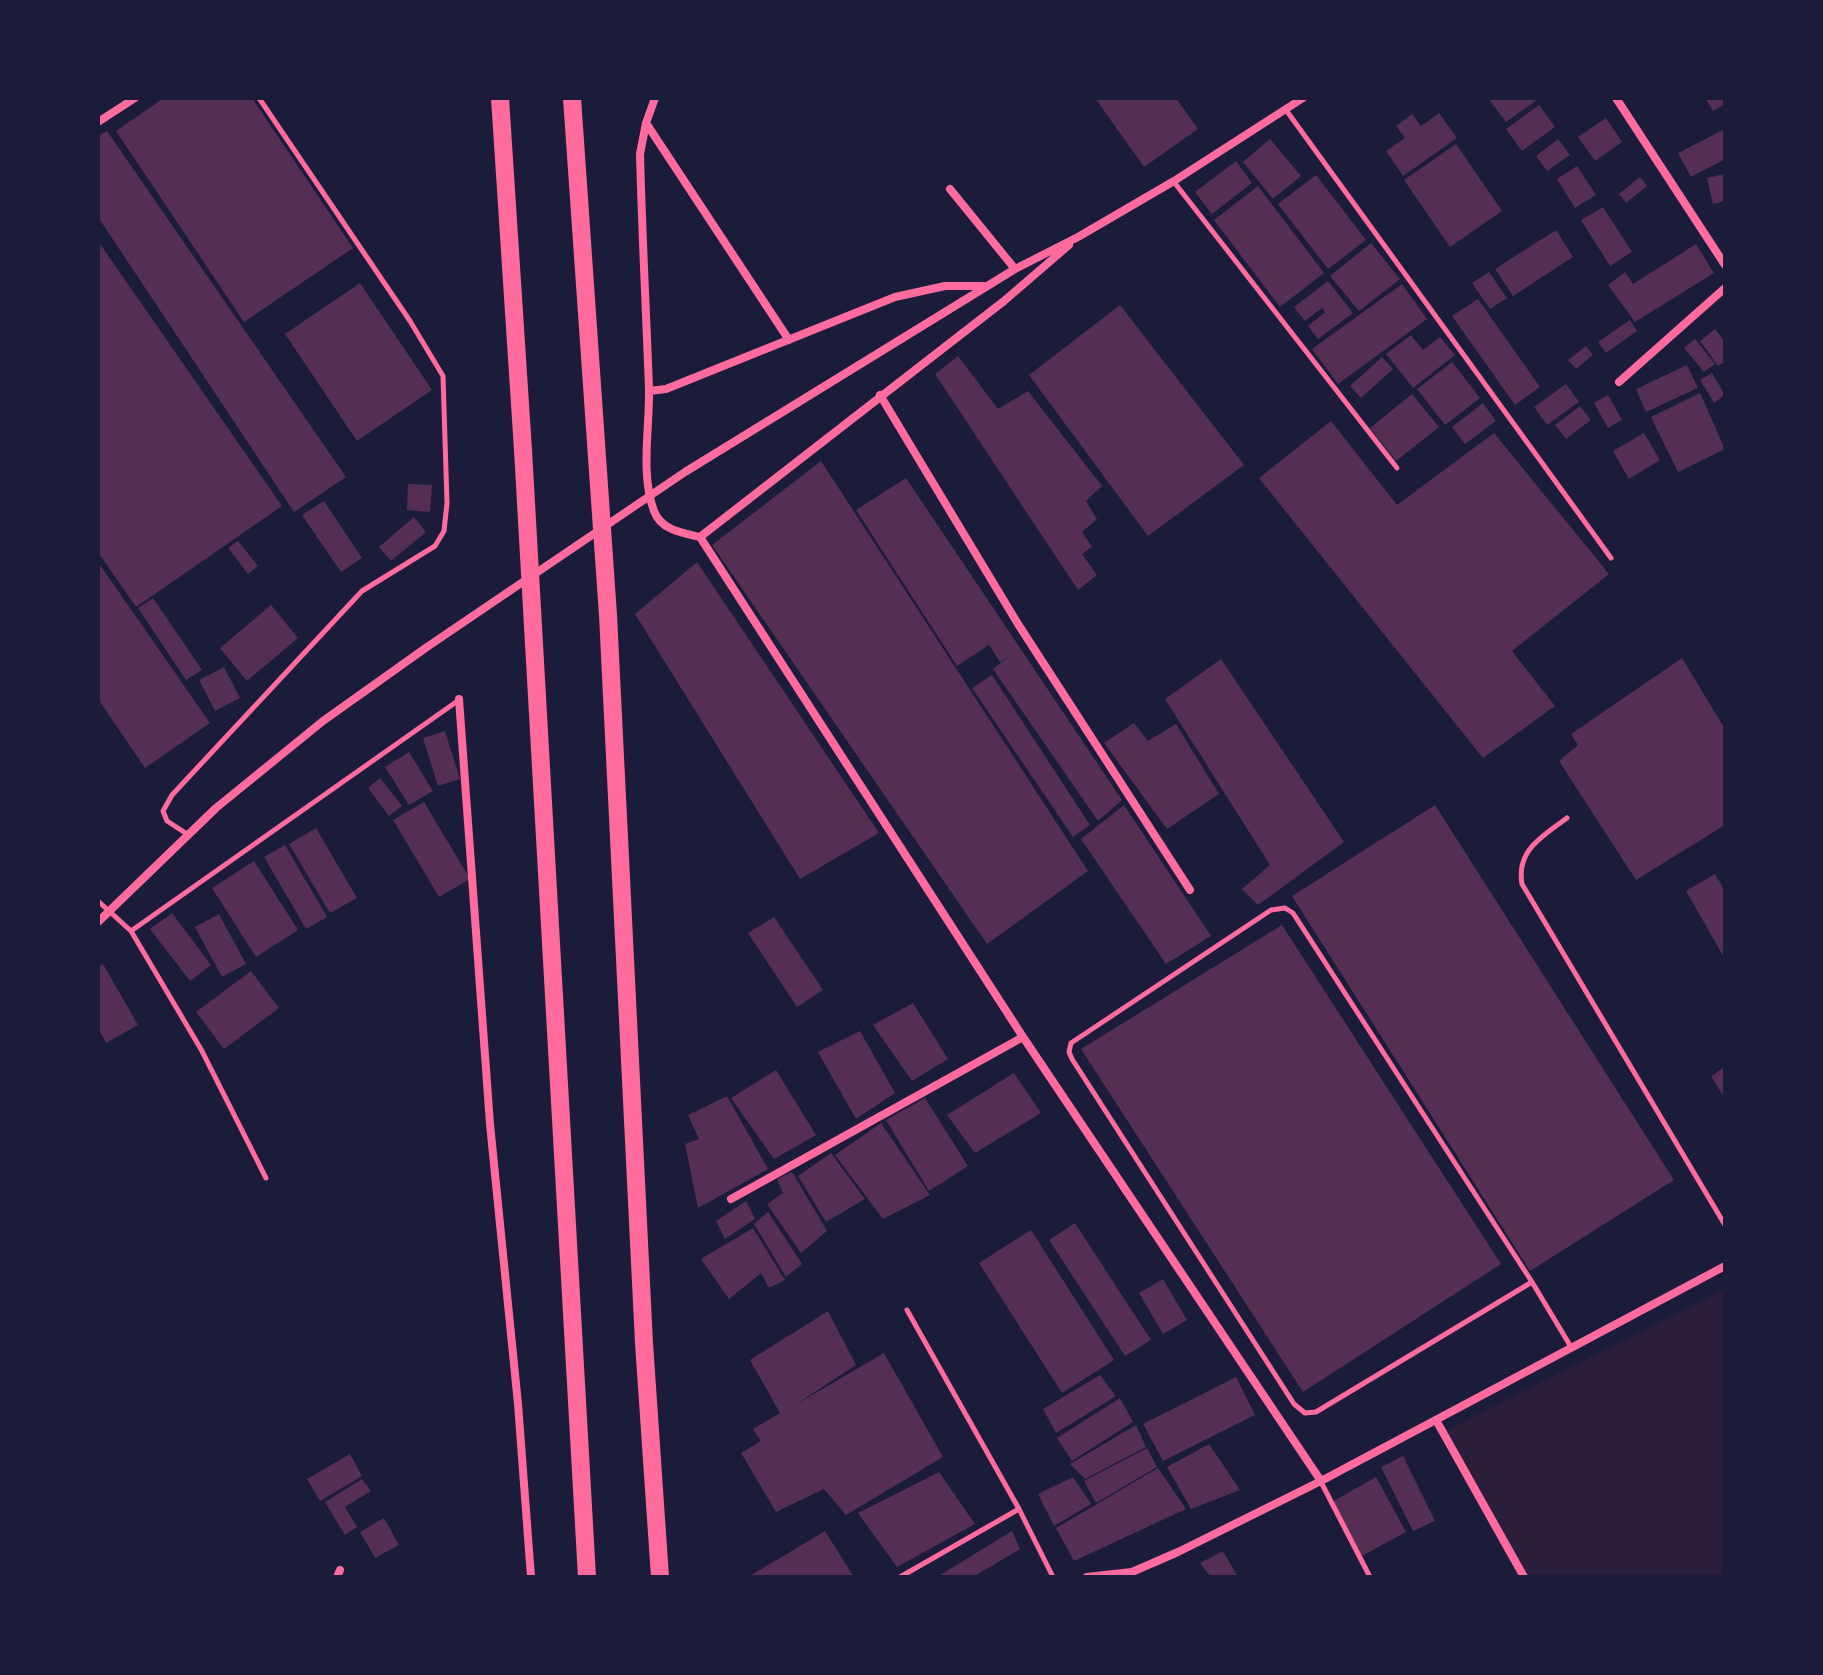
<!DOCTYPE html>
<html>
<head>
<meta charset="utf-8">
<style>
  body { margin:0 }
  #map { position:relative; width:1823px; height:1675px; overflow:hidden; background:#1b1b3a; font-family:"Open Sans",sans-serif }
  canvas { display:block }
  .frame { position:absolute; inset:0; border:100px solid #1b1b3a; pointer-events:none }
</style>
</head>
<body>
<div id="map">
<canvas width="1823" height="1675"></canvas>
<div class="frame"></div>
</div>
<script>
const context = document.querySelector('canvas').getContext('2d');
context.lineJoin = 'round';
function fillPath(path, color) {
  context.fillStyle = color;
  context.fill(path, 'evenodd');
}
function strokePath(path, color, width, dash) {
  context.strokeStyle = color;
  context.lineWidth = width;
  context.lineCap = dash ? 'butt' : 'round';
  context.setLineDash(dash || []);
  context.stroke(path);
}
fillPath(new Path2D(`
  M1725 1289V1577H1528L1446 1430Z`), '#2a1e3b');
fillPath(new Path2D(`
  M164 98H252L353 248 244 322 116 131Z
  M1095 98H1176L1198 129 1144 167Z
  M1488 98H1535L1537 100 1506 122Z
  M1705 98H1725V104L1713 111Z
  M1539 105 1555 127 1522 151 1506 129Z
  M1439 113 1457 138 1403 176 1386 151 1405 138 1396 126 1412 114 1421 126Z
  M1606 118 1622 142 1595 161 1578 137Z
  M1723 130 1725 159 1691 177 1678 153Z
  M107 131 346 477 294 512 98 217V136Z
  M1270 139 1301 176 1273 199 1243 162Z
  M1558 139 1570 155 1547 171 1536 156Z
  M1456 144 1502 211 1450 247 1404 180Z
  M1236 161 1252 183 1212 214 1195 192Z
  M1577 166 1596 195 1575 208 1557 179Z
  M1725 174V201L1713 204 1707 178Z
  M1316 175 1366 240 1328 269 1278 204Z
  M1640 177 1647 186 1626 203 1619 194Z
  M1258 186 1324 273 1280 307 1214 220Z
  M1603 207 1632 252 1610 266 1581 220Z
  M1556 230 1573 257 1513 296 1495 269Z
  M98 241 282 506 136 607 98 552Z
  M1371 243 1400 279 1359 311 1330 276Z
  M1696 244 1714 273 1635 322 1608 285 1625 272 1633 284Z
  M1489 272 1507 298 1490 309 1472 283Z
  M1328 281 1353 313 1318 339 1308 326 1325 312 1322 308 1305 321 1294 307Z
  M360 283 432 390 357 441 285 334Z
  M1402 284 1427 319 1338 384 1312 349Z
  M1478 299 1540 387 1515 405 1452 316Z
  M1120 305 1244 465 1148 536 1029 375Z
  M1630 320 1637 331 1606 353 1598 342Z
  M1715 329 1725 342V361L1718 366 1700 341Z
  M1411 335 1423 350 1440 337 1455 355 1413 388 1386 354Z
  M1695 339 1715 364 1704 372 1684 348Z
  M1586 346 1593 355 1576 369 1568 360Z
  M958 356 998 409 1028 391 1102 486 1086 501 1097 519 1082 532 1092 547 1082 554 1097 575 1078 590 935 374Z
  M1382 357 1393 369 1361 398 1350 386Z
  M1452 362 1480 398 1445 425 1417 389Z
  M1687 365 1698 388 1646 412 1636 389Z
  M1712 373 1725 395 1714 403 1700 380Z
  M1566 384 1579 402 1547 425 1534 407Z
  M1700 393 1725 449 1678 472 1651 417Z
  M1412 394 1439 427 1396 461 1370 428Z
  M1608 395 1622 420 1608 428 1594 403Z
  M1483 403 1496 421 1465 444 1452 427Z
  M1580 406 1591 420 1566 439 1555 425Z
  M1331 421 1397 505 1494 433 1609 574 1512 651 1555 706 1483 758 1259 478Z
  M1644 433 1660 460 1629 479 1613 451Z
  M821 461 1088 871 987 944 712 545Z
  M906 478 1122 800 1098 821 993 669 1010 655 1000 662 989 645 957 666 856 510Z
  M408 484 432 485 430 512 407 510Z
  M324 501 362 558 341 572 302 515Z
  M414 517 426 532 391 561 379 547Z
  M238 541 258 566 248 574 228 548Z
  M98 562 210 723 145 768 98 699Z
  M697 562 879 833 800 879 635 614Z
  M153 598 202 670 186 680 138 608Z
  M271 605 298 638 247 681 220 648Z
  M1682 658 1725 729V825L1636 880 1559 761 1578 745 1571 734Z
  M1221 659 1344 842 1258 905 1242 889 1270 865 1165 699Z
  M224 667 240 698 215 711 199 680Z
  M992 675 1090 825 1073 837 972 688Z
  M1134 723 1148 741 1176 724 1219 794 1167 829 1104 743Z
  M445 731 460 779 438 786 423 738Z
  M409 752 433 791 409 805 385 767Z
  M380 778 402 806 389 816 368 788Z
  M424 802 470 879 439 897 393 820Z
  M1124 805 1211 936 1166 964 1081 839Z
  M1435 805 1674 1180 1530 1271 1292 896Z
  M316 828 357 898 330 913 289 844Z
  M285 845 327 917 306 929 264 857Z
  M254 861 298 930 256 957 212 888Z
  M1715 874 1725 891V959L1686 891Z
  M172 913 211 965 190 981 150 929Z
  M219 914 246 964 222 977 195 927Z
  M774 917 823 990 797 1007 748 933Z
  M1282 925 1501 1264 1303 1392 1081 1049Z
  M103 964 138 1025 106 1043 98 1028V967Z
  M251 971 279 1008 224 1049 196 1012Z
  M913 1003 948 1059 912 1081 873 1025Z
  M860 1031 895 1093 856 1119 818 1052Z
  M1725 1067V1099L1711 1076Z
  M776 1070 816 1135 774 1159 731 1098Z
  M1014 1073 1041 1113 975 1153 947 1115Z
  M727 1096 768 1169 698 1208 685 1144 699 1139 688 1115Z
  M925 1098 968 1166 929 1191 886 1120Z
  M881 1123 930 1195 883 1219 835 1155Z
  M831 1153 865 1199 826 1222 798 1176Z
  M792 1172 827 1231 801 1253 767 1204 783 1193 777 1179Z
  M746 1201 755 1219 725 1239 716 1221Z
  M768 1212 802 1264 786 1277 754 1224Z
  M1075 1223 1151 1340 1125 1356 1049 1240Z
  M753 1228 785 1280 769 1288 761 1273 729 1299 701 1259Z
  M1031 1230 1114 1360 1062 1393 979 1263Z
  M1163 1279 1187 1320 1163 1334 1139 1293Z
  M828 1311 856 1365 795 1405 884 1353 943 1457 846 1515 824 1489 776 1512 741 1453 761 1441 753 1429 780 1413 750 1360Z
  M1100 1375 1116 1396 1056 1433 1043 1409Z
  M1236 1377 1255 1415 1163 1461 1143 1424Z
  M1120 1398 1133 1422 1072 1461 1057 1438Z
  M1136 1425 1146 1447 1085 1479 1070 1464Z
  M1209 1444 1240 1490 1191 1509 1167 1467Z
  M1147 1448 1157 1467 1096 1503 1084 1481Z
  M350 1454 362 1476 320 1501 307 1479Z
  M1403 1456 1435 1521 1413 1531 1381 1467Z
  M1158 1468 1186 1509 1074 1561 1056 1528Z
  M939 1472 975 1524 897 1567 858 1513Z
  M1073 1477 1091 1504 1054 1526 1038 1494Z
  M1376 1477 1406 1532 1362 1556 1332 1502Z
  M362 1479 371 1491 345 1507 357 1527 345 1535 325 1502Z
  M384 1518 399 1545 375 1558 360 1532Z
  M825 1531 854 1577H748Z
  M1012 1531 1020 1549 973 1577H937Z
  M1223 1551 1238 1577H1211L1200 1563Z`), '#542f53');
strokePath(new Path2D(`
  M1286 110 1611 558
  M1174 182 1397 468
  M1567 818C1543 836 1516 850 1522 884L1725 1225
  M187 834 167 821 163 811 172 795 362 591 435 546 444 531 447 503 443 376 410 321 259 98
  M98 901 131 931 459 700
  M131 931 202 1051 266 1178
  M1532 1282 1316 1412 1305 1413 1294 1404 1072 1059 1069 1052 1071 1043 1271 910 1285 908 1293 913 1532 1282 1571 1347
  M907 1310 1019 1509
  M1321 1482 1370 1577
  M900 1577 1019 1509 1053 1577`), '#ff6b9d', 5);
strokePath(new Path2D(`
  M655 98 646 123 640 154C642 232 646 310 649 388 650 427 640 474 654 511 661 530 682 533 700 537L1023 1037 1321 1481
  M1616 98 1725 265
  M98 122 135 98
  M646 123 789 340
  M950 189 1015 269
  M1619 382 1725 288
  M649 391 666 389 895 297 945 286H985
  M880 395 1018 624 1190 890
  M700 537 1004 301 1069 245
  M459 699 490 1124 518 1404 531 1577
  M98 922 216 808 323 721 427 647 685 472 1015 269 1078 237 1174 181 1303 98
  M731 1199 1023 1037
  M1436 1420 1524 1577
  M337 1577 340 1570
  M1087 1577 1132 1572 1178 1552 1321 1481 1725 1266`), '#ff6b9d', 8);
strokePath(new Path2D(`
  M500 98 523 450 587 1577
  M572 98 608 615 644 1343 660 1577`), '#ff6b9d', 18);
</script>
</body>
</html>
